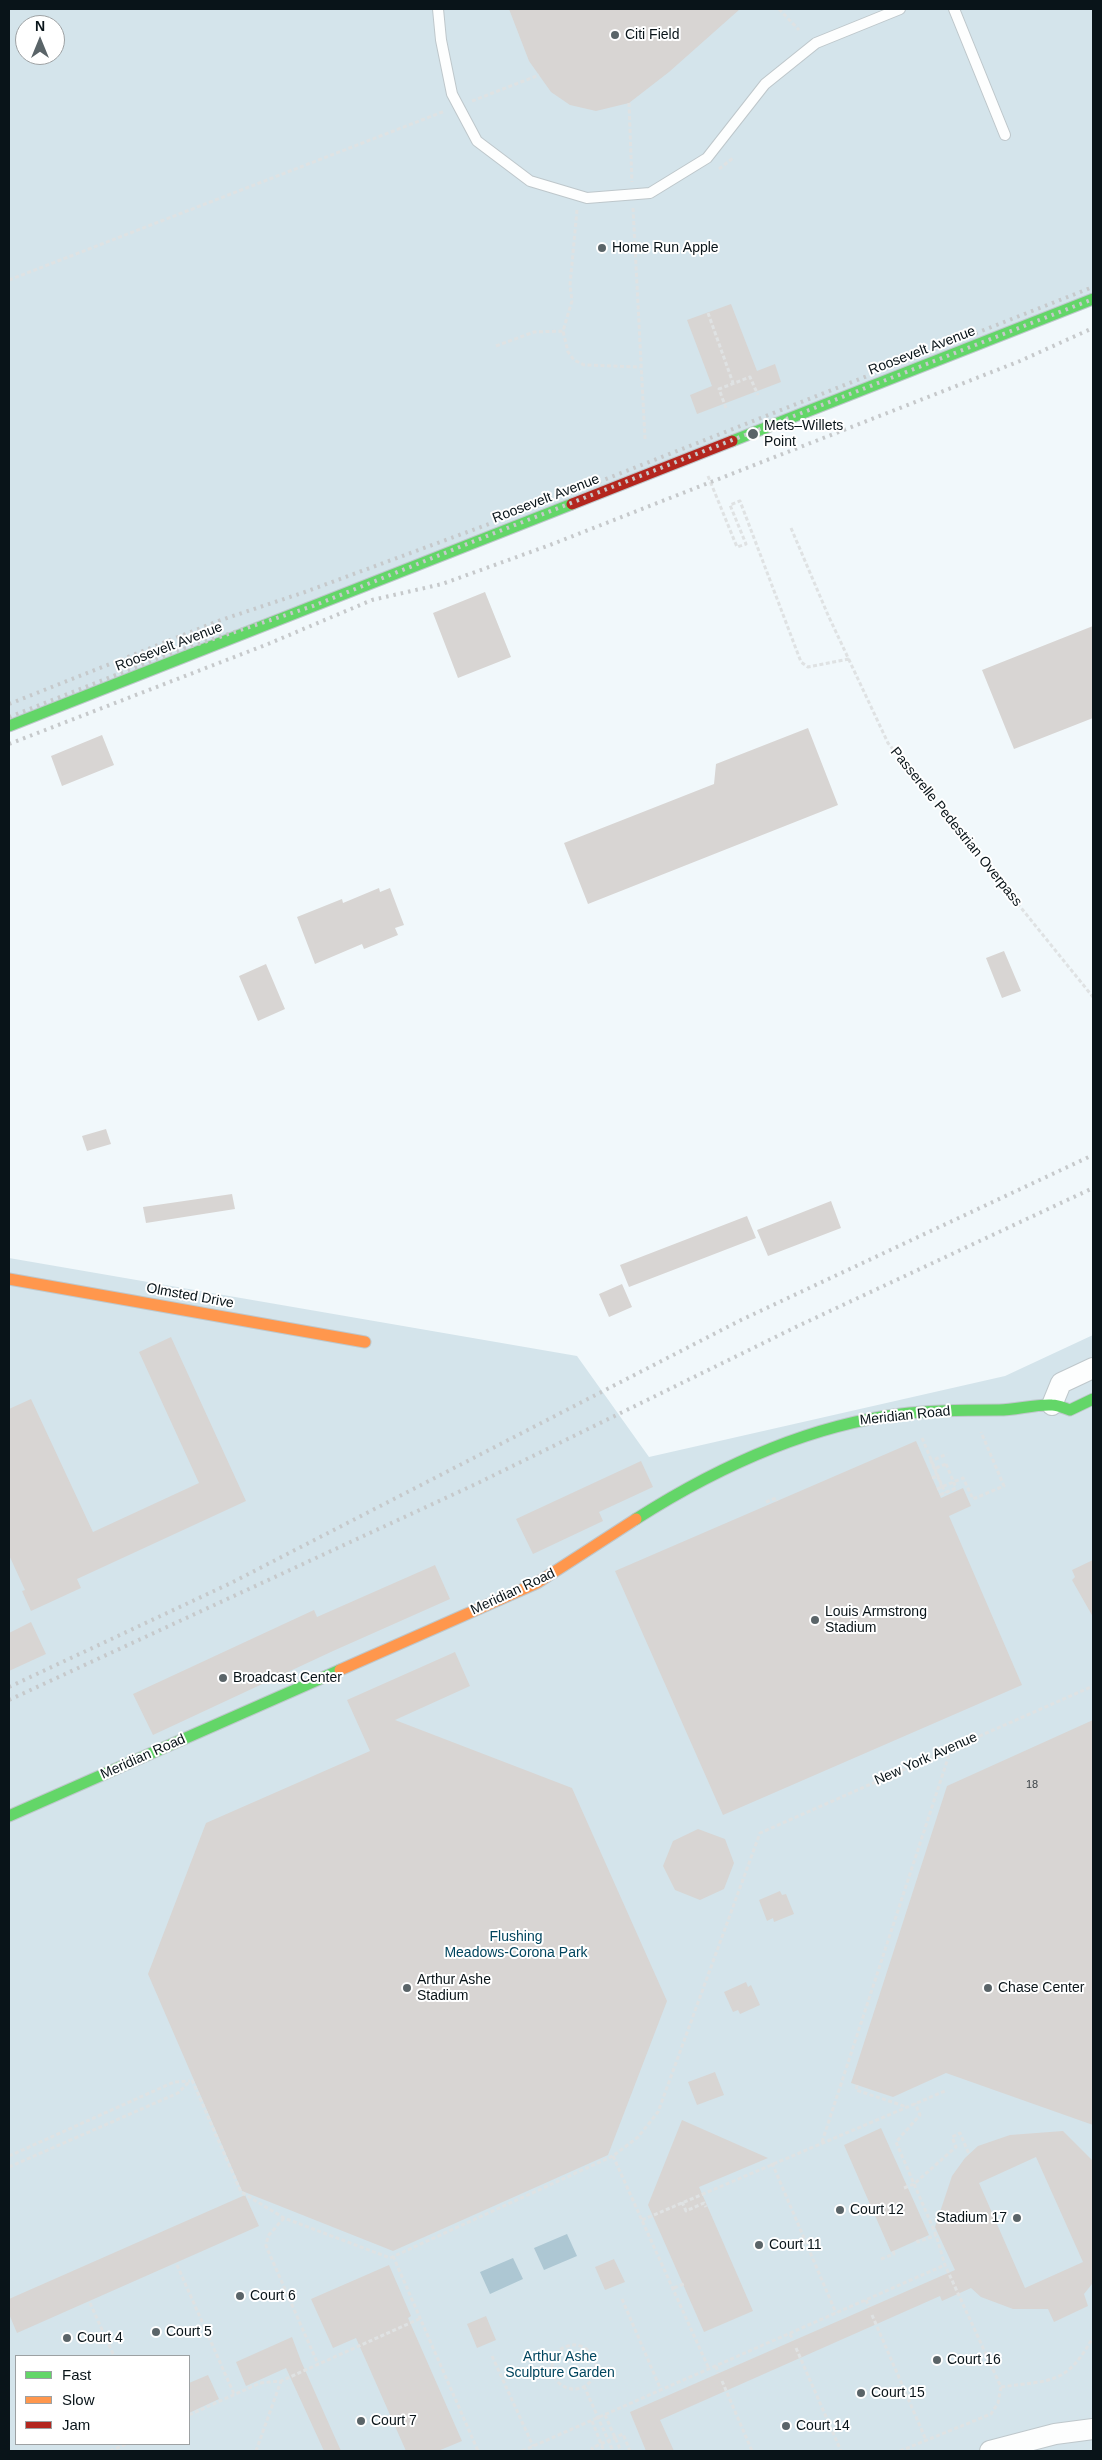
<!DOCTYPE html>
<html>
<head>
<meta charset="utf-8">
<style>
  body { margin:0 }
  #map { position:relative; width:1102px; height:2460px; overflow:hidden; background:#f1f8fb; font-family:Helvetica,sans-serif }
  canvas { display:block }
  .frame { position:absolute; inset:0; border:10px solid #091419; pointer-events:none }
  .legend { position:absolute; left:15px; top:2355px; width:175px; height:90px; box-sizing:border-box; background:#fff; border:1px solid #9da1a3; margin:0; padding:6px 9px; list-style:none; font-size:15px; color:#091419 }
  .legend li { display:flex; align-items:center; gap:10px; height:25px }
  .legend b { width:25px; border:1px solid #9da1a3 }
  .north { position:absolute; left:15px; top:15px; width:50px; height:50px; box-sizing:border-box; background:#fff; border:1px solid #9da1a3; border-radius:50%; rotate:0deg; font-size:14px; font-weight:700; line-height:20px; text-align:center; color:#091419 }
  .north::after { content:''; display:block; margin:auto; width:18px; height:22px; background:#5a6468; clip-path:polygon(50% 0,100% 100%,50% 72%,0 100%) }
</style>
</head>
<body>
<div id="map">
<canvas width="1102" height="2460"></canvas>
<div class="frame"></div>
<ul class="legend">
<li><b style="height:6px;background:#63d668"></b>Fast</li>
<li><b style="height:6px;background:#ff974d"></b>Slow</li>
<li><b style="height:6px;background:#b3261e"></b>Jam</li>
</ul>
<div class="north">N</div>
</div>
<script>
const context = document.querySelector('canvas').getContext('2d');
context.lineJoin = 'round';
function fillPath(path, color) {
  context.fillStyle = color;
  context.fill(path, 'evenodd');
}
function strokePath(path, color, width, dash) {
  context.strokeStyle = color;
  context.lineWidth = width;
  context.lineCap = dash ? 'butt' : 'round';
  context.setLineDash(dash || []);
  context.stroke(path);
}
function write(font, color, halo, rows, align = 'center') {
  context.font = font + ' Helvetica,sans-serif';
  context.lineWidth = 4;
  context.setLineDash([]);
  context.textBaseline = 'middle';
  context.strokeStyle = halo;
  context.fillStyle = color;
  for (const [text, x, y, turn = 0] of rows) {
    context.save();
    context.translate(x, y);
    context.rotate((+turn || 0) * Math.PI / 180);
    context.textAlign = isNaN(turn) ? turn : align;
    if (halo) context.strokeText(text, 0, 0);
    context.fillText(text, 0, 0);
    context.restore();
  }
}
fillPath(new Path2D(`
  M9 9H1093V299L9 726ZM25 25H55V55H25Z
  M9 1258 577 1356 649 1457 1005 1376 1093 1335V2451H9ZM16 2356H189V2444H16Z`), '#d4e4eb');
fillPath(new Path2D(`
  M567 2234 577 2256 544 2270 534 2248Z
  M513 2258 523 2279 490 2294 480 2272Z`), '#adc7d3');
fillPath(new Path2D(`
  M509 9H740L669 72 629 103 596 111 570 105 551 92 529 61Z
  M731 304 757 371 775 364 781 382 697 414 690 395 712 386 687 320Z
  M485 592 511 657 458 678 433 613Z
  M1093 626V718L1014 749 982 670Z
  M808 728 838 805 588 904 564 843 714 784 716 764Z
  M102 735 114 765 62 786 51 756Z
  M379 888 380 892 390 888 404 925 395 928 398 935 364 949 362 944 315 964 297 917 342 899 343 903Z
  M1004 951 1021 991 1002 998 986 958Z
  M266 964 285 1009 258 1021 239 976Z
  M106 1129 111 1144 87 1151 82 1136Z
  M232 1194 235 1209 146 1223 143 1207Z
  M831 1201 841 1228 768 1256 757 1230Z
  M747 1216 756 1238 629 1287 620 1265Z
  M622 1284 632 1307 609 1317 599 1294Z
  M171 1337 246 1501 77 1579 81 1588 31 1611 22 1591 25 1590 9 1555V1409L31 1399 93 1532 199 1483 139 1352Z
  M916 1441 941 1498 963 1488 971 1506 949 1516 1022 1685 723 1815 615 1571Z
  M641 1461 653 1487 599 1512 603 1521 533 1554 516 1519Z
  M1093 1560V1617L1072 1580 1075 1577 1072 1570Z
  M435 1565 450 1599 333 1651 153 1735 133 1694 314 1610 317 1617Z
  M31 1622 46 1654 9 1671V1633Z
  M455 1652 470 1686 395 1720 572 1788 667 2001 608 2155 393 2251 242 2191 148 1974 206 1823 370 1751 347 1700Z
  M1093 1720V2125L946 2073 893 2097 851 2083 947 1786Z
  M698 1829 725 1839 734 1863 724 1889 700 1900 675 1890 663 1866 673 1841Z
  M780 1891 782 1895 786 1894 794 1914 774 1922 773 1918 767 1921 759 1900Z
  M746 1982 748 1987 751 1985 760 2005 740 2014 738 2010 733 2012 724 1992Z
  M715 2072 724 2095 697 2105 688 2082Z
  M682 2120 768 2158 699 2187 753 2311 704 2332 648 2205Z
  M881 2128 929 2235 891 2252 844 2145Z
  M1063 2131 1093 2161V2287L1092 2284 1084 2294 1088 2306 1054 2322 1048 2309H1013L981 2297 971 2288 942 2301 940 2296 660 2420 674 2451H646L630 2412 955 2270 935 2227 952 2176 965 2158 978 2146 1010 2135ZM1036 2157 1083 2262 1025 2288 979 2183Z
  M245 2195 259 2226 17 2333 9 2314V2299Z
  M614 2259 625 2282 605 2290 595 2267Z
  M389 2265 411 2316 408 2318 462 2441 438 2451H406L356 2338 333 2348 311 2299Z
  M486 2316 496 2340 477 2348 467 2324Z
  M292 2337 301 2361 341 2451H324L286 2368 246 2386 236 2362Z
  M208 2375 219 2399 189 2413V2383Z`), '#d8d5d3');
const lane = new Path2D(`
  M438 9 441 40 452 94 477 141 530 181 587 198 650 193 707 158 765 84 816 43 900 9
  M954 9 1005 135`);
const street = new Path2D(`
  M1052 1405 1061 1383 1093 1368
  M990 2451 1055 2434 1093 2429`);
const fast = new Path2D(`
  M732 441 1093 299
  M9 726 572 504
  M636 1519C716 1468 805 1426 901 1414 933 1410 966 1410 999 1410 1016 1410 1035 1404 1052 1405 1058 1405 1064 1408 1070 1410L1093 1399
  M9 1816 340 1670`);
const slow = new Path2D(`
  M9 1279 365 1342
  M340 1670 537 1583 636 1519`);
const jam = new Path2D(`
  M572 504 732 441`);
strokePath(lane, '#bec7cb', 12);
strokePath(street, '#bec7cb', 22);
strokePath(fast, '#bec7cb', 13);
strokePath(slow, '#bec7cb', 13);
strokePath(jam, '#bec7cb', 13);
strokePath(new Path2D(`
  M779 9 799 30
  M472 101 539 75
  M629 103 632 182
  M719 169 733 158
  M633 208 645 439
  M577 210 570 285 572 301 563 331 568 352 574 360 584 365 640 367
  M9 280 445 111
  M708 313 733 383
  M496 346 534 332 563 331
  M726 408 719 389 750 377 758 395
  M708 476 737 547 746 544 730 505 740 501 801 662 808 667 849 659
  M791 528 828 615 888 743 1093 997
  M936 1468 946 1464
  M932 1478 937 1476
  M942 1487 931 1461 947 1454
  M937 1489 963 1478 973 1499 1004 1486 981 1432
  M940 1495 956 1488
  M766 1502 776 1498 777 1501
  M192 2080 241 2192 284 2218 390 2258 613 2156 638 2137 658 2112 760 1833 1093 1686
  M857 2085 856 2090 907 2107
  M822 2142 951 1749
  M9 2156 174 2082 190 2081
  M613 2156 709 2369
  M772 2163 836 2313
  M9 2167 178 2093 190 2081
  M904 2188 914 2184 956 2147 952 2137 960 2133 969 2154
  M682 2202 686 2211 704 2203 706 2207
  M284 2218 268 2236 266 2246 318 2364
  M642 2220 945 2091
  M917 2240 918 2242 936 2235
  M393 2256 478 2451
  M881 2259 894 2254 893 2251
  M177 2265 234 2394
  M674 2288 686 2283
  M622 2299 661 2390
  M866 2300 869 2307
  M90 2303 114 2356
  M872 2315 926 2440
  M790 2334 793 2340
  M552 2367a22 22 0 1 1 44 0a22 22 0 1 1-44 0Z
  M796 2348 841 2451
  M492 2356 533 2446
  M716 2366 718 2373
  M722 2381 752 2451
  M584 2386 613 2451
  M1001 2387C1051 2380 1067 2385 1093 2337
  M189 2415 260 2383 281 2381 419 2319
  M605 2415 621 2451
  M592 2421 604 2451
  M110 2451 126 2444
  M256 2451 281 2381
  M522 2451 945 2265
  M593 2451 592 2448 623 2434 630 2451
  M900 2451 991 2414 998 2403 1001 2387 945 2265 936 2235 896 2142 920 2115 915 2103`), '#dfe2e3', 3, [4, 2.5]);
strokePath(lane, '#fdfefe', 10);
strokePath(street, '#fdfefe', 20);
strokePath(fast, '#63d668', 11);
strokePath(slow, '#ff974d', 11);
strokePath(jam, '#b3261e', 11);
strokePath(new Path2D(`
  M9 704 221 620 305 592 535 507 1093 287
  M9 717 177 651 313 606 497 532 1093 299
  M9 744 268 644 372 600 442 584 550 545 1020 361 1093 328
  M9 1687 231 1583 741 1320 1093 1155
  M9 1700 478 1483 798 1326 1093 1188`), '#c6c9cb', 4, [2.5, 5]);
strokePath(new Path2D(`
  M922 1438 945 1493
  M946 1464 956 1488`), '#dfe2e3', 3, [4, 2.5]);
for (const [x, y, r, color] of [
  [615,35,5,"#5a6468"],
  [602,248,5,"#5a6468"],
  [753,434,6,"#5a6468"],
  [815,1620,5,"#5a6468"],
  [223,1678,5,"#5a6468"],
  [407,1988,5,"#5a6468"],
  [988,1988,5,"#5a6468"],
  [840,2210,5,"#5a6468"],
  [1017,2218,5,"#5a6468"],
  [759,2245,5,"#5a6468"],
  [240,2296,5,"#5a6468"],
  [156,2332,5,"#5a6468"],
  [67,2338,5,"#5a6468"],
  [937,2360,5,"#5a6468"],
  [861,2393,5,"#5a6468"],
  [361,2421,5,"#5a6468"],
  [786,2426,5,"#5a6468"]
]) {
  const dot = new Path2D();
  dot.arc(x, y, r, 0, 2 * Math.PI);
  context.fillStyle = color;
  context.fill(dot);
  strokePath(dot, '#fff', 2);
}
write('11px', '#3d4448', null, [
  ["18",1032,1785]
]);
write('14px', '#091419', '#fff', [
  ["Citi Field",625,35],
  ["Home Run Apple",612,248],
  ["Mets–Willets",764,426],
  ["Point",764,442],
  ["Louis Armstrong",825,1612],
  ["Stadium",825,1628],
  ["Broadcast Center",233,1678],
  ["Arthur Ashe",417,1980],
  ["Stadium",417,1996],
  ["Chase Center",998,1988],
  ["Court 12",850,2210],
  ["Stadium 17",1007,2218,"right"],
  ["Court 11",769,2245],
  ["Court 6",250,2296],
  ["Court 5",166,2332],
  ["Court 4",77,2338],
  ["Court 16",947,2360],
  ["Court 15",871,2393],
  ["Court 7",371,2421],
  ["Court 14",796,2426]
], 'left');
write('14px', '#091419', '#fff', [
  ["Roosevelt Avenue",922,351,-21],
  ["Roosevelt Avenue",546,499,-21],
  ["Roosevelt Avenue",169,647,-21],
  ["Passerelle Pedestrian Overpass",956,827,51],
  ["Olmsted Drive",190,1296,10],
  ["Meridian Road",905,1416,-6],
  ["Meridian Road",513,1592,-25],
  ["Meridian Road",143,1757,-24],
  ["New York Avenue",926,1759,-24]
]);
write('14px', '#00455e', '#fff', [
  ["Flushing",516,1937],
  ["Meadows-Corona Park",516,1953],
  ["Arthur Ashe",560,2357],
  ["Sculpture Garden",560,2373]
]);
</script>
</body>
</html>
